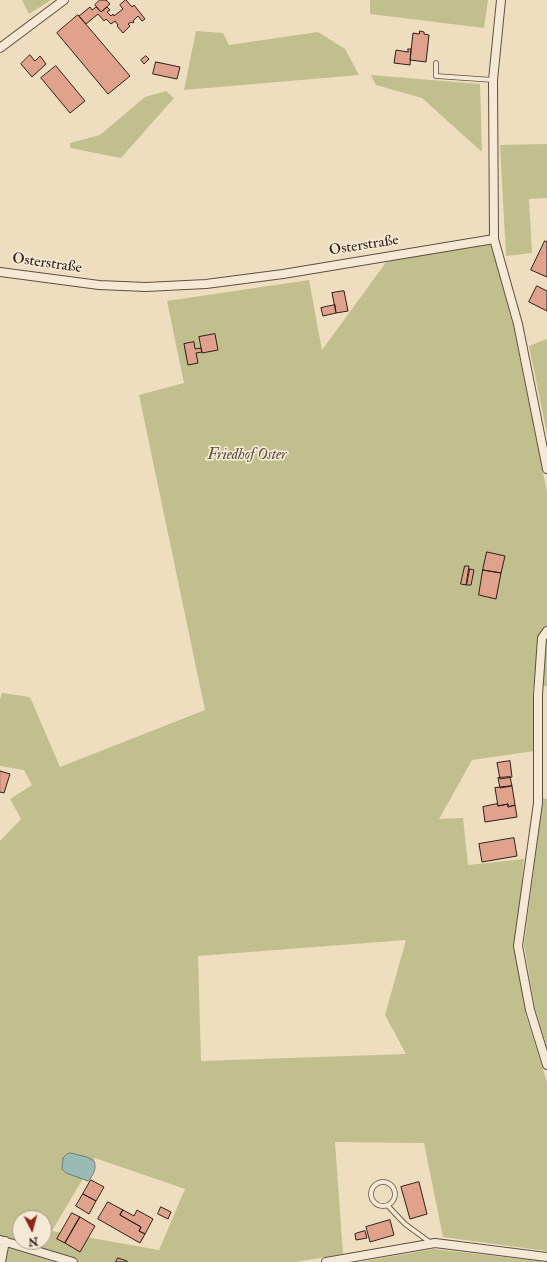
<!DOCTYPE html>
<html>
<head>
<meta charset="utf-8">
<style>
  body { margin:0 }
  #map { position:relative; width:547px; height:1262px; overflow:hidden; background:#efddbf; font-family:"IM FELL Double Pica",serif }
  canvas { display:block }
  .north { position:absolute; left:12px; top:1210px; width:40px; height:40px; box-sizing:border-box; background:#f5e9d5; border:1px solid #a5998a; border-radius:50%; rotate:174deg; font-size:11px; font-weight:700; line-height:16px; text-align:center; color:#2c2119 }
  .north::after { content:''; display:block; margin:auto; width:14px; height:18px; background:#8f2418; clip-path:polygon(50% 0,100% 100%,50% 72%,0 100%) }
</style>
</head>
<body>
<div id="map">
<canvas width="547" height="1262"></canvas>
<div class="north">N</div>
</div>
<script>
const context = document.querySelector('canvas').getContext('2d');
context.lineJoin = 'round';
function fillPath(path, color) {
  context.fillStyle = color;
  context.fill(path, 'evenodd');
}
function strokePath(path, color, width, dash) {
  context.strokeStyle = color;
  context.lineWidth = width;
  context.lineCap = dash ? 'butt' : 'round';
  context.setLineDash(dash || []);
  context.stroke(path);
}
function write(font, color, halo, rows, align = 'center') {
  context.font = font + ' "IM FELL Double Pica",serif';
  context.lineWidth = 3.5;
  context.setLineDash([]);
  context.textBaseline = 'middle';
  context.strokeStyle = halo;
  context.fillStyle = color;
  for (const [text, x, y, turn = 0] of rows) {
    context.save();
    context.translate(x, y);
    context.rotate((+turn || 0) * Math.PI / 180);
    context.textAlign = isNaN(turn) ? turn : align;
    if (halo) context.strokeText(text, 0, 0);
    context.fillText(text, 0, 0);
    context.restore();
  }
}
fillPath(new Path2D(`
  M22 0H51L29 14Z
  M370 0H488L484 28 370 14Z
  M196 31 223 33 229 45 318 32 345 49 359 75 184 90Z
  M371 75 480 84 482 152 422 98 376 85Z
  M166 91 174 98 121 158 70 148V143L100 135 145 97Z
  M547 144V198L529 199 532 253 506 256 500 145Z
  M491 244 513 325 547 492V686L533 687 534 751 472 760 439 819 463 818 468 865 524 859 519 913 514 943 526 1016 547 1082V1251L443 1237 424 1143 335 1142 343 1254 296 1262H0V841L21 819 10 799 32 785 24 770 0 766V699L2 693 30 697 60 767 205 710 139 395 184 383 167 301 309 280 322 350 387 261ZM406 940 385 1015 406 1054 201 1061 198 956ZM95 1158 185 1189 159 1250 52 1231ZM20 1218H44V1242H20Z
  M547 339V434L529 346Z
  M543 798 547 799V1047L535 1008 524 945Z
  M434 1249 547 1262H359Z`), '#c1bf8d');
const water = new Path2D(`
  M70 1153 87 1157 94 1161C97 1168 93 1176 88 1181L66 1173 62 1169 63 1158 67 1154Z`);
fillPath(water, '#9abbb4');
strokePath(water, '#6e7d76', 1);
const building = new Path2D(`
  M100 0H106L110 4 101 12 95 5Z
  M126 0 132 7 134 5 145 19 142 21 138 16 133 21 134 22 132 23 131 22 128 24 130 26 123 33 117 26 118 25 115 21 111 24 106 19 104 21 98 14 86 24 79 16 90 7 92 10 96 7 101 12 107 7 110 10 107 12 111 16 113 14 114 16 123 9 120 5Z
  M78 15 130 76 108 94 57 33Z
  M420 31 424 32V34L429 35 426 62 410 60 413 33 419 34Z
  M408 49H411L410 65 394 63 396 50 408 52Z
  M30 55 35 61 40 56 46 64 32 77 21 64Z
  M146 56 149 59 144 64 141 60Z
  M156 62 180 67 177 79 153 74Z
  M56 66 85 101 70 113 41 78Z
  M545 241 547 242V277L531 270Z
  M537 286 547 291V311L529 302Z
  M344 291 348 311 336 313 332 293Z
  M335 305 336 313 323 316 321 308Z
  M215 334 218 350 202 353 199 337Z
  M194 342 195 349 201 348 202 352 196 353 198 363 188 365 184 344Z
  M487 552 505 556 501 573 483 570Z
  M465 566H469L466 585 461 584Z
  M470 569 474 570 471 585H467Z
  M483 570 501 573 496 599 479 595Z
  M510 761 512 777 500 779 497 763Z
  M0 771 10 774 4 793 0 792Z
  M510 777 512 786 500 788 498 778Z
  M512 786 515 805 508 807V804L498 806 495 788Z
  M497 804 498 806 508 804V807L515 805 517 817 485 822 483 807Z
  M514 838 517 856 482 862 479 844Z
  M91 1180 104 1187 96 1201 83 1194Z
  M419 1182 427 1214 410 1219 401 1187Z
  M83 1194 96 1201 89 1214 76 1206Z
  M108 1202 123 1210 120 1215 141 1227 139 1231 145 1234 140 1243 98 1219Z
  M161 1207 171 1212 168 1219 158 1214Z
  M123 1210 134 1216 137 1210 153 1219 145 1234 139 1231 141 1227 120 1215Z
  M72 1213 80 1217 65 1243 57 1239Z
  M80 1217 95 1226 80 1252 65 1243Z
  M390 1220 394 1235 370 1242 366 1227Z
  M365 1231 367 1238 356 1240 355 1234Z
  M118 1258 127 1261V1262H116Z`);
fillPath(building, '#e0a18d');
strokePath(building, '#2c2119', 1);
const lane = new Path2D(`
  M436 63V76L493 80
  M371 1194a12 12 0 1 1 24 0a12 12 0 1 1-24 0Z
  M388 1206 405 1224 431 1243`);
const street = new Path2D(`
  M501 0 493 80 494 239 518 324 547 469
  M0 48 64 0
  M0 272 99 285 146 287 206 284 283 274 494 239
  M547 631 542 638 538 695V803L518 946 530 1010 547 1065
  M0 1240 73 1262
  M1 1262 5 1241
  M326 1262 435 1243 547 1257`);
strokePath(lane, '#5d5042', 5.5);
strokePath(street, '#5d5042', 10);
strokePath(lane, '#f5e9d5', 4);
strokePath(street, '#f5e9d5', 8);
write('15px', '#2c2119', '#f5e9d5', [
  ["Osterstraße",364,246,-9],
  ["Osterstraße",47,264,8]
]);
write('italic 15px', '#59503c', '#f5e9d5', [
  ["Friedhof Oster",247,456]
]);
</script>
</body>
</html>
